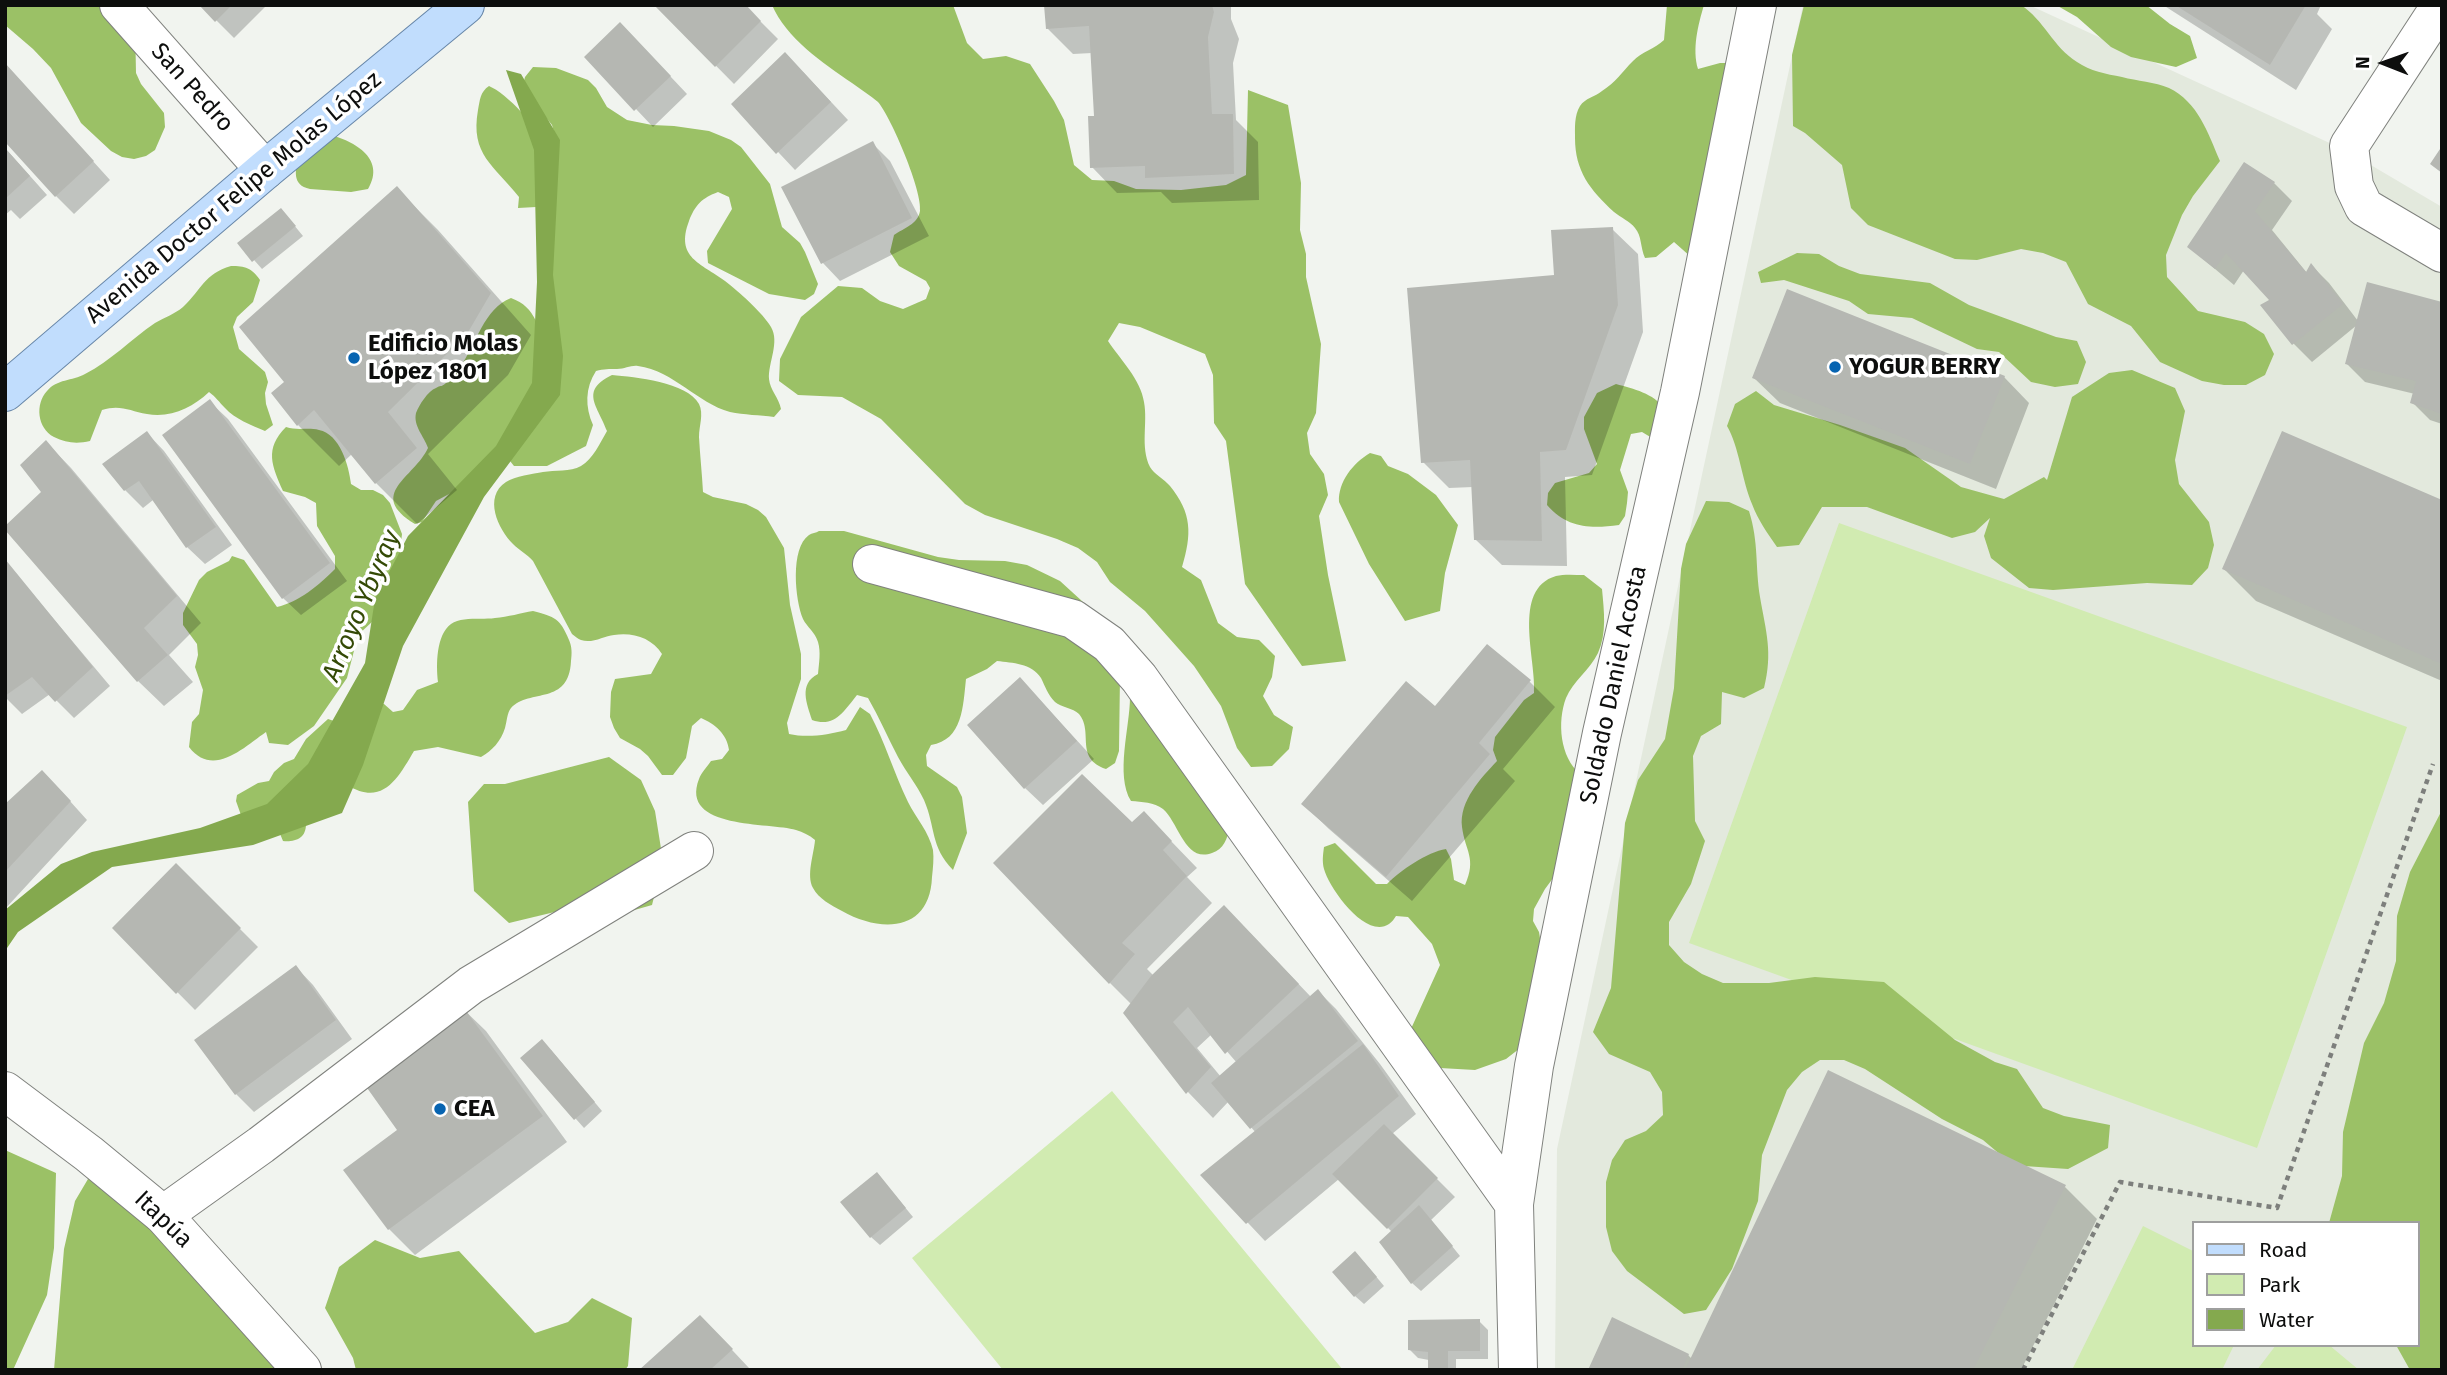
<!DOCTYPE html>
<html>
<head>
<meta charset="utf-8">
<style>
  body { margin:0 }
  #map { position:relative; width:2447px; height:1375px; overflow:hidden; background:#f1f4ef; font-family:"Fira Sans",sans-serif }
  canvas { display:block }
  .frame { position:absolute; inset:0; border:7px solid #0d0e0d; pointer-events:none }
  .legend { position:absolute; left:2192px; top:1221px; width:228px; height:126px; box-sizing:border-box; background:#fff; border:2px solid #9e9f9e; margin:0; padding:9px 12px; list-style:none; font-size:21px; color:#0d0e0d }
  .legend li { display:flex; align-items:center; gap:14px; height:35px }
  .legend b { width:35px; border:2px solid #9e9f9e }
  .north { position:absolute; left:2349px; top:28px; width:70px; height:70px; -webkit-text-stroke:5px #fff; paint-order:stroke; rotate:271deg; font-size:19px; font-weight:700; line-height:28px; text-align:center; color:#0d0e0d }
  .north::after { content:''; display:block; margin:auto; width:24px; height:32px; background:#0d0e0d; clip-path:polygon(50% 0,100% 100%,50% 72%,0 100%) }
</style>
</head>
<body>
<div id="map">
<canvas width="2447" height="1375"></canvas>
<div class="frame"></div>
<ul class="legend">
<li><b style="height:9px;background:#c1ddfd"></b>Road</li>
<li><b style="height:19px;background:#d1ebb1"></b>Park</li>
<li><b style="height:19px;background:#84a94e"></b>Water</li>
</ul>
<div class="north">N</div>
</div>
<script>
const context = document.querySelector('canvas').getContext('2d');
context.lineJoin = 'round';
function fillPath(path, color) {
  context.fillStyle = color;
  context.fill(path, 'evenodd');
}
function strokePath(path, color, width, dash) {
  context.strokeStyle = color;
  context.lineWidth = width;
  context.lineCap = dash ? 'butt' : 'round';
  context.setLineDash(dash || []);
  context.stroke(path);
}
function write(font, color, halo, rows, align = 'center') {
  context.font = font + ' "Fira Sans",sans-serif';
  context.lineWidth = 7;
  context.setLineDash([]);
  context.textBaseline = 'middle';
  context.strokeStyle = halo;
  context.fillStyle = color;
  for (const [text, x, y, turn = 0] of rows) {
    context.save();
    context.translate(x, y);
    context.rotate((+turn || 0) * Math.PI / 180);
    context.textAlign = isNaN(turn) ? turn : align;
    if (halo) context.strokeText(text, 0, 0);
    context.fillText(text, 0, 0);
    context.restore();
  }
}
fillPath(new Path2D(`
  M1803 5H2029L2347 151 2442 207V1370H1555L1557 1149ZM2193 1223H2417V1345H2193Z`), '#e3e9dd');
fillPath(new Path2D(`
  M1839 523 2407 727 2257 1148 1689 943Z
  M1112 1091 1343 1370H1003L912 1258Z
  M2143 1226 2193 1251V1345H2234L2222 1370H2072Z
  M2276 1345H2329L2359 1370H2257Z`), '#d1ebb1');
fillPath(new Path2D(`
  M5 5H130L135 23 136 73 141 84 164 113 165 127 155 150 146 156 134 159 122 157 111 151 81 123 51 68 33 49 5 25Z
  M772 5H953L967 43 983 59 1006 56 1030 64 1054 101 1064 120 1074 165 1092 180 1114 181 1136 189 1181 190 1226 185 1246 175 1248 90 1288 105 1301 183 1300 230 1306 254V277L1321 344 1316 413 1307 433 1310 454 1324 474 1328 495 1319 516 1328 575 1346 661 1302 666 1245 584 1226 441 1214 423 1213 375 1205 354 1140 327 1119 323 1108 341C1120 359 1141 380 1144 402 1148 423 1140 447 1150 467 1154 474 1164 479 1170 486 1192 513 1192 534 1182 567L1201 580 1218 623 1237 637 1259 640 1275 656 1272 677 1263 696 1274 715 1293 727 1289 749 1272 766 1251 767 1237 748 1221 706 1194 666 1145 611 1110 582 1097 562 1078 548 1057 539 985 515 965 504 881 419 842 397 798 395 779 381 780 359 801 317 838 286 862 288 880 301 903 309 926 299 930 288 926 281 899 266 890 252 894 235C904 228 918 224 920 211 923 192 891 117 878 102 870 95 860 89 852 83 823 63 786 38 772 5Z
  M1667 5H1704C1698 25 1692 49 1698 69L1720 63H1731L1691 257 1674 242 1656 257 1645 258C1640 247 1642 236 1635 228 1630 221 1621 218 1614 212 1590 190 1575 171 1575 138 1575 128 1574 116 1580 106 1585 98 1595 97 1602 91 1615 83 1622 72 1633 61 1641 52 1655 49 1664 40Z
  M1804 5H2021C2044 20 2053 47 2077 62 2090 71 2106 74 2122 77 2137 81 2155 82 2169 88 2198 102 2208 133 2220 161L2193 196 2182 215 2166 255 2167 277 2198 311 2245 322 2264 334 2274 354 2265 375 2246 385H2224L2202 381 2160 362 2131 326 2088 304 2066 262 2043 253 2021 249 1977 260 1955 259 1868 225 1851 208 1842 165 1805 133 1793 126 1792 55Z
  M2056 5H2146L2170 24 2190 36 2197 58 2176 67 2131 57 2111 47 2077 17Z
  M533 67 556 68 588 80 596 88 607 107 627 120 652 125 674 126 709 131 731 140 741 147 770 184 782 227 800 243 805 252 818 284 814 294 805 300 769 294 708 263 707 251 732 209 729 197 718 192C702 198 695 205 689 221 675 258 701 263 725 281 738 291 763 313 771 327 780 342 768 363 769 379 770 390 779 398 781 409L774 417C760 415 744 415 730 412 697 403 674 371 638 366 631 365 625 369 617 369 609 369 604 369 596 371 585 388 585 407 593 425L586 446 547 466H514L510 461 529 427 546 294 555 136 552 125 522 88 525 77Z
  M489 86C506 93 540 128 543 147 545 160 538 192 536 207L518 208 519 197C494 165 470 155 478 110 480 100 480 92 489 86Z
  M325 134C352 139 387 158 368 189L351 192 310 189C291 185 296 170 298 155Z
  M1797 253 1819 254 1839 266 1860 274 1930 283 1969 305 2056 337 2077 341 2086 362 2078 384 2055 387 2031 382 1999 352 1977 349 1912 318 1868 314 1849 301 1784 280 1761 283 1758 272Z
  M231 266C245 266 252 268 260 280L253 302 237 317 233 327 239 349 265 372 268 382 265 393 266 404 273 425 265 431C251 425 235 419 225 408 219 402 216 397 209 392 192 408 171 418 147 414 130 411 120 404 102 410L90 441C77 444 66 443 54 437 37 428 35 404 47 391 57 379 72 381 85 374 111 361 131 339 155 323 165 317 175 314 183 307 202 289 204 274 231 266Z
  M511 298C524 303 530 309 536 321V390L527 412 466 485 436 501 422 522 415 524C366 494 414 478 428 448 424 436 413 426 416 413 419 405 428 391 436 388 443 384 440 388 446 383 452 379 456 372 460 367 476 345 484 308 511 298Z
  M2132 370 2175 388 2185 411 2175 460 2179 484 2209 522 2214 545 2208 568 2192 585 2147 583 2053 590 2029 588 1991 558 1984 536 1990 518 1975 532 1952 538 1867 507H1822L1799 545 1777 547C1768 534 1758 520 1752 504 1742 481 1739 446 1727 426L1735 404 1756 391 1774 405 1840 425 1905 448 1961 487 2004 499 2044 477 2047 480 2072 397 2109 373Z
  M612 375C635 377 687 382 699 404 704 414 699 426 699 437 700 455 702 474 703 492L713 497 746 504 758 510 766 517 784 548 790 605 801 654V679L787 723 789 734C807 738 828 735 846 730L860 707 870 714C885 742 894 773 908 802 916 818 929 832 933 850 934 858 933 868 932 877 930 932 881 933 842 911 831 905 819 899 813 888 806 875 814 854 815 840 809 835 803 832 796 830 770 822 679 830 699 779 701 773 707 767 711 761L722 759 729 750C727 734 715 724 701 718L692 726 686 758 673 775H662L648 756 640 749 620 738 614 728 610 717 611 692 615 679 651 674 662 654C652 638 633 632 614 635 604 636 592 644 581 640 578 639 575 636 572 634L533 561C527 554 519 550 513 544 498 529 483 497 506 482 515 476 533 474 543 472 555 470 570 472 581 466 593 459 600 443 607 431 598 406 579 391 612 375Z
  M1616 384C1634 389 1653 393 1665 409L1652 438 1642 432 1631 434 1620 470 1628 492 1627 503 1625 516 1619 525C1590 529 1567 528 1547 505L1548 493 1555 483 1589 473 1597 464 1584 429V417L1597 393Z
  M286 427C298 431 308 427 319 430 340 434 349 466 351 484L361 490H373L383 495 390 503 402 534 398 569 374 620 358 635 347 678 314 726 288 745 269 743 266 732C243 748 213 778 189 747L192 722 199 714 203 690 195 667 198 655 197 644 183 625V613L199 580 207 572 229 561 232 556 244 560 277 607C299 602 319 585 335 569V556L317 526 316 503 305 497 283 491C272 466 264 449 286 427Z
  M1370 453 1381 456 1388 466 1408 474 1436 495 1458 525 1445 573 1440 611 1405 621 1369 564 1339 502C1338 482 1353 463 1370 453Z
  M1706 501 1729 502 1749 511C1759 543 1755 566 1760 597 1766 632 1773 652 1764 688L1744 698 1722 692 1721 724 1701 736 1693 756 1695 821 1705 841 1691 884 1669 922V945L1684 962 1702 974 1723 983H1769L1815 977 1884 982 1955 1040 1995 1062 2017 1069 2043 1108 2064 1116 2110 1125 2108 1148 2068 1169 2024 1166 2002 1156 1983 1140 1942 1119 1865 1069 1844 1060H1820L1802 1072 1787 1090 1762 1155 1758 1201 1732 1269 1706 1310 1684 1314 1627 1271 1612 1251 1606 1227V1182L1612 1160 1625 1140 1646 1131 1663 1115 1662 1092 1650 1072 1609 1054 1593 1032 1611 988 1625 823 1638 780 1665 739 1674 688 1681 569 1686 544Z
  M819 531H844L938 557 959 560 1005 561 1027 565 1060 581 1094 612 1120 676 1119 751 1115 763 1106 769C1074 758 1094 732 1079 714 1073 708 1061 707 1055 702 1048 695 1045 686 1041 678 1031 663 1013 663 997 661L987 669 966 679C963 706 963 740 931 745L926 755 927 766 957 787 962 797 967 833 953 870C930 846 936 828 924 800 917 785 906 772 898 757 888 738 879 717 868 698L857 695C844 711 835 728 812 720 807 704 798 684 818 674 819 663 821 652 818 642 815 632 807 627 803 619 795 600 790 548 809 535 812 533 816 533 819 531Z
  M1584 575 1602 589C1604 611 1607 633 1598 653 1590 670 1573 681 1566 698 1557 722 1560 757 1580 774L1559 870 1545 889 1534 909 1533 921 1539 932 1543 956 1524 1045 1506 1059 1475 1070 1440 1068 1410 1031 1440 965 1432 944 1408 917 1396 916C1394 919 1392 922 1389 924 1366 940 1329 888 1324 869 1322 862 1323 854 1324 847L1335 843 1376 884H1387C1401 870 1427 852 1446 849L1451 859 1454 880 1465 885C1477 858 1465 851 1462 827 1459 801 1481 778 1497 761L1493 750 1495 737 1524 700 1534 693C1537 661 1511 589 1556 576 1564 574 1575 575 1584 575Z
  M533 611C555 617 560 618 569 640 572 647 572 653 571 661 569 706 530 688 511 708 507 713 507 721 505 728 501 741 492 751 481 757L438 747 414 751C398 778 383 807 347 785L373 701 384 704 393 712 403 710 417 690 438 682C436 665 436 635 451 624 462 616 482 620 495 618 508 617 521 613 533 611Z
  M1130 697 1230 827C1227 839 1224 849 1212 853 1185 863 1179 823 1163 809 1154 802 1142 802 1131 801 1115 775 1130 727 1130 697Z
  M328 719 343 724 306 824C306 839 295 842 283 841L276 824 242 818 236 801 237 795 258 783 269 781 274 772 284 763 294 759 306 739Z
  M609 757 641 780 655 811 663 861 652 905 610 917 563 910 509 923 474 891 468 802 484 784H505Z
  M2442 810V1370H2410L2396 1345H2417V1223H2329L2342 1176 2343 1132 2364 1043 2384 1003 2396 961 2397 916 2410 872Z
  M5 1150 56 1173 54 1248 47 1295 13 1370H5Z
  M88 1179 112 1180 287 1370H54L64 1249 75 1201Z
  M375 1240 420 1258 459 1251 535 1333 568 1322 592 1298 632 1318 628 1366 625 1370H356L353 1358 325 1308 339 1267Z`), '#9bc166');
fillPath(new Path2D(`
  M506 70 521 74 560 140 553 275 563 356 560 395 484 497 403 646 363 765 342 813 253 845 112 867 18 932 5 951V910L61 864 92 852 200 828 267 804 308 764 365 663 375 599 408 536 496 446 532 383 537 282 534 150Z`), '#84a94e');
fillPath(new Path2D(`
  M201 5H267L234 38Z
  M656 5H744L778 39 734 84Z
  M1046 5H1231V19L1239 39 1233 63 1236 120 1258 142 1259 200 1172 203 1161 192 1117 193 1092 167 1096 118 1092 53 1073 54 1047 28Z
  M2163 5H2321L2317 14 2332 29 2296 90Z
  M638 42 687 94 653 127 587 57Z
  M5 64 110 180 74 214 56 196Z
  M803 72 848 120 795 170 733 104Z
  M872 143 890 161 929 236 840 281 823 263 784 188Z
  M5 148 47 195 20 219 11 210 5 215Z
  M2274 183 2292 201 2272 230 2307 273 2312 266 2329 283 2358 321 2442 303V424L2430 420 2412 402 2415 394 2365 382 2347 364 2357 325 2312 362 2294 344 2263 305 2271 300 2244 270 2234 285 2189 247Z
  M397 189 438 230 531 335 508 375 428 454 457 490 417 524 376 483 352 454 339 466 298 425Z
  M289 219 303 236 262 269 239 243Z
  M1612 229 1638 254 1643 332 1592 475 1565 477 1567 566 1502 565 1476 540 1473 487 1449 488 1423 462 1556 276Z
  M2004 377 2029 403 1996 489 1780 403 1754 378Z
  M210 402 228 419 347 581 301 615 283 598Z
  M147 433 164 451 232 545 205 564 187 547 153 500 143 508 125 490Z
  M46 442 71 468 201 623 169 655 193 682 164 706 138 681 44 492Z
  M2442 502V681L2256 601 2224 569Z
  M5 561 110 686 74 718 50 694 22 714 5 697Z
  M1487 646 1530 682 1555 707 1503 769 1515 781 1412 901 1329 829 1303 804 1436 709Z
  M1037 697 1094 759 1043 805 1025 788Z
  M60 790 87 820 5 909V806Z
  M1132 825 1169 839 1197 868 1187 877 1212 903 1147 969 1154 976 1250 933 1311 997 1318 991 1336 1009 1380 1064 1416 1114 1392 1134 1455 1197 1431 1220 1460 1256 1421 1291 1412 1283 1392 1232 1339 1179 1265 1241 1203 1175 1256 1133 1229 1101 1213 1118 1188 1092 1125 1013 1131 1004 1110 983ZM1212 1034 1237 1063 1221 1077 1197 1048Z
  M176 865 258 947 195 1010 114 928Z
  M296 967 313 985 352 1039 254 1112 236 1094Z
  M460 1006 486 1031 567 1142 415 1255 389 1229 346 1170 400 1130Z
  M551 1050 602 1111 584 1128 522 1058Z
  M885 1183 913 1217 880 1245 871 1237Z
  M2065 1187 2097 1219 2021 1370H1590L1688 1355 1691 1358Z
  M1364 1262 1384 1286 1364 1304 1355 1296Z
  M1479 1321 1488 1330V1359H1456V1370H1429V1360L1418 1358 1410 1350Z
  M718 1335 749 1368 747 1370H642Z`), '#0003');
fillPath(new Path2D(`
  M199 5H232L215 22Z
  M654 5H746L761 21 715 67Z
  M1044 5H1212L1214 12 1208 37 1212 114H1233L1234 174 1145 178V166L1090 168 1088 116H1094L1089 26 1046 29Z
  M2175 5H2306L2270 65Z
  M620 22 671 76 634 111 584 57Z
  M785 52 831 102 776 154 731 104Z
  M5 63 94 161 55 197 5 142Z
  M873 141 912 218 821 264 781 187Z
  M2442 146V173L2430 164Z
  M5 148 30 176 5 199Z
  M2244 162 2275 182 2255 211 2306 272 2311 263 2343 304 2292 345 2260 305 2269 300 2226 253 2215 269 2187 247Z
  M397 186 491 293 467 334 388 412 417 448 375 484 314 410 297 426 271 393 284 382 239 327Z
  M281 208 296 226 252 262 237 243Z
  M1613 227 1618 305 1566 450 1540 452 1542 541 1474 540 1470 460 1421 463 1407 288 1554 275 1551 230Z
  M2367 282 2442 302V414L2410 403 2416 381 2345 364Z
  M1787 289 2005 376 1970 464 1752 378Z
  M210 399 330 563 282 599 162 435Z
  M147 431 216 527 186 548 139 481 124 491 102 464Z
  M2282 431 2442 500V664L2222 569Z
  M46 440 177 596 144 628 168 655 137 682 5 530V526L41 492 20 465Z
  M5 559 93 667 55 702 32 677 5 696Z
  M1487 644 1531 680 1479 743 1490 754 1386 877 1301 804 1406 681 1435 706Z
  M1020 677 1077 741 1024 789 967 725Z
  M42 770 71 801 5 872V804Z
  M1082 774 1132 822 1144 811 1172 841 1163 850 1187 876 1122 943 1135 954 1109 984 993 863Z
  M176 863 241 928 176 994 112 928Z
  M1224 905 1299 984 1225 1054 1188 1007 1173 1022 1211 1067 1186 1094 1123 1013 1151 976Z
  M296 965 336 1020 235 1095 194 1040Z
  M1318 989 1358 1041 1250 1129 1211 1083Z
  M461 1004 543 1116 388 1230 343 1170 397 1130 360 1078Z
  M542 1039 595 1102 574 1120 520 1058Z
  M1363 1044 1399 1096 1246 1224 1200 1175Z
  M1828 1070 2066 1185 1973 1370H1685Z
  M1384 1124 1438 1178 1387 1229 1332 1174Z
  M877 1172 906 1208 870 1238 840 1202Z
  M1419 1205 1453 1246 1411 1284 1379 1242Z
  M1355 1251 1377 1277 1354 1297 1332 1272Z
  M700 1315 733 1349 710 1370H639Z
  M1612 1317 1689 1354 1682 1370H1588Z
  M1480 1319V1351H1448V1370H1428V1352L1408 1350V1320Z`), '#b5b7b2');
const minor = new Path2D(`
  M119 5 265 170
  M2441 5 2349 146 2354 186 2364 207 2442 253
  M872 564 1073 619 1109 644 1139 678 1514 1204
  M5 1091 89 1154 163 1215 302 1370
  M163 1215 261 1145 471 985 694 851
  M1518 1370 1514 1204 1534 1066 1602 733 1680 392 1757 5`);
const major = new Path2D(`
  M5 392 265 170 465 5`);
strokePath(minor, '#7f817d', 40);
strokePath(major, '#6786a8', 40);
strokePath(new Path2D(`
  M2023 1370 2120 1182 2277 1208 2433 764`), '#7d7f7c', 4.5, [5, 5]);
strokePath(minor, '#fff', 38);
strokePath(major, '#c1ddfd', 38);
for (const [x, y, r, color] of [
  [354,358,7,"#0764b1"],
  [1835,367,7,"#0764b1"],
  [440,1109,7,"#0764b1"]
]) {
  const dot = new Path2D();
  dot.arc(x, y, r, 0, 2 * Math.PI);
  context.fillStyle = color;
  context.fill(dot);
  strokePath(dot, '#fff', 2.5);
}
write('24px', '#0d0e0d', '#fff', [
  ["San Pedro",192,88,48],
  ["Avenida Doctor Felipe Molas López",234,198,-40],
  ["Soldado Daniel Acosta",1614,685,-78],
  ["Itapúa",163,1220,44]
]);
write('bold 24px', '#0d0e0d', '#fff', [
  ["Edificio Molas",368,344],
  ["López 1801",368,372],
  ["YOGUR BERRY",1849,367],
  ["CEA",454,1109]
], 'left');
write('italic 26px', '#344a06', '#fff', [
  ["Arroyo Ybyray",362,606,-67]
]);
</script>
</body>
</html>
